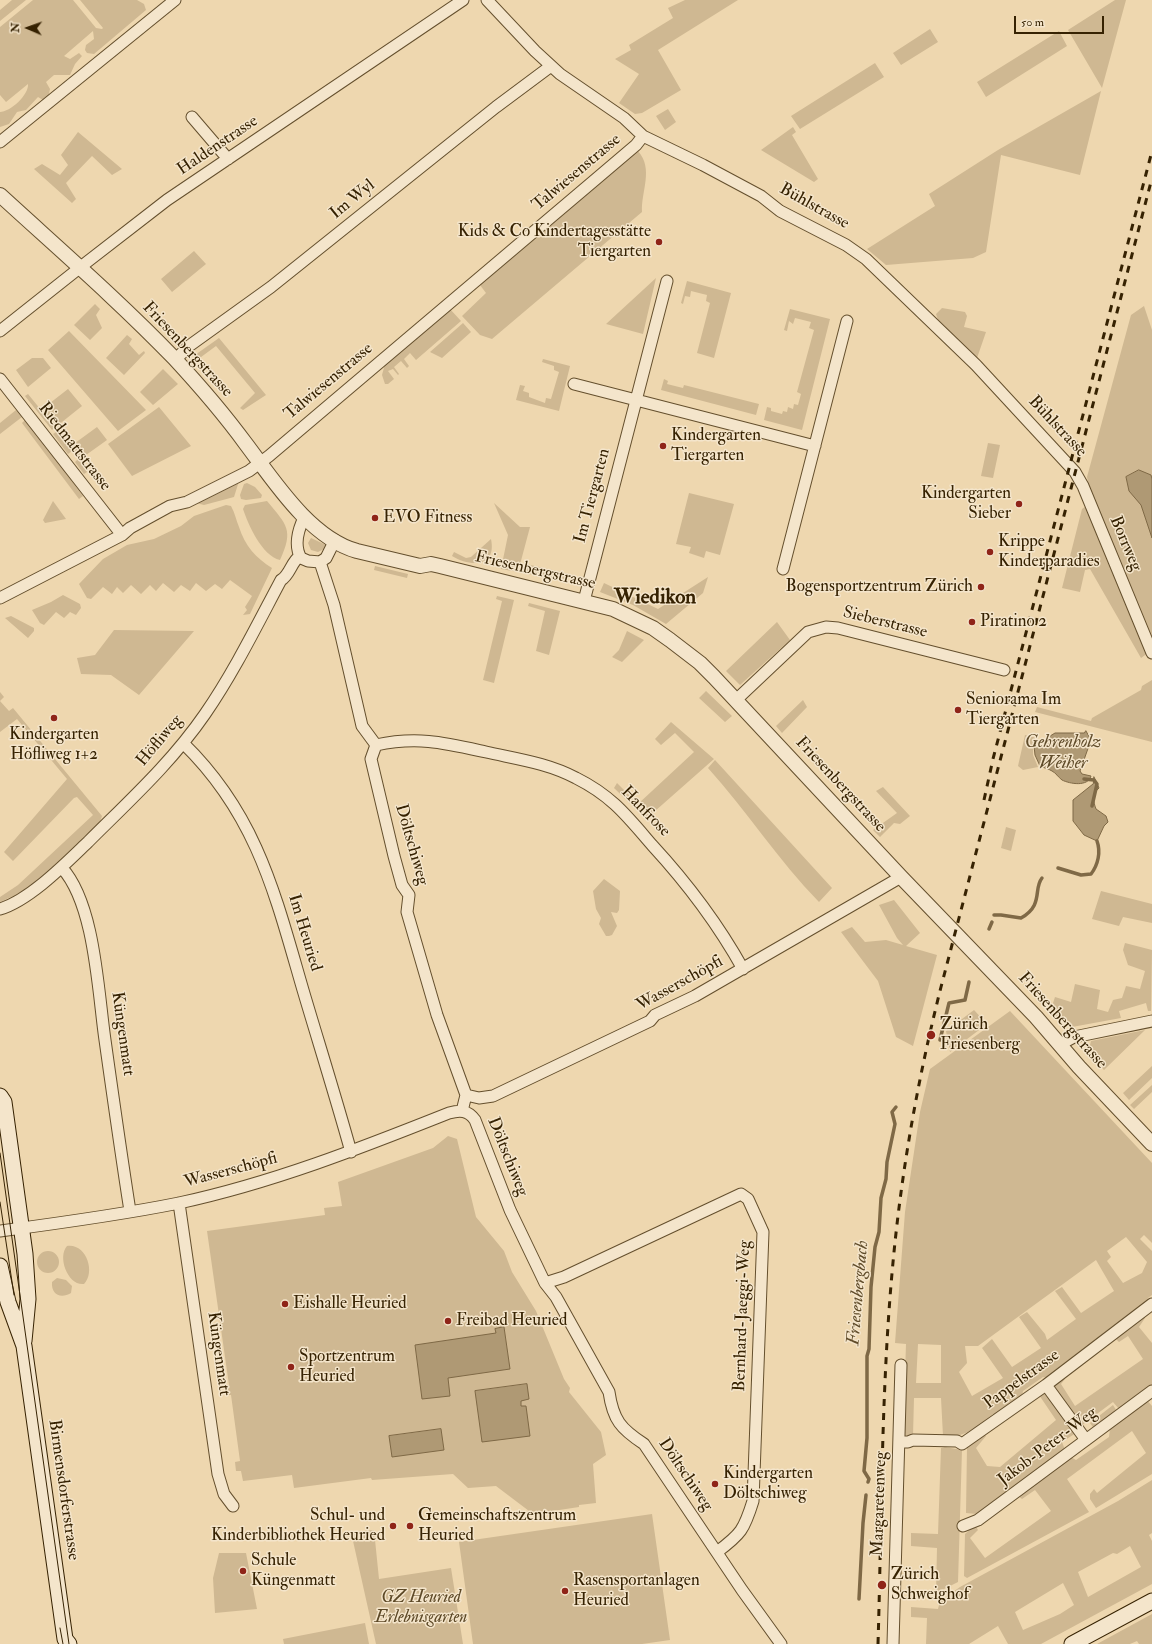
<!DOCTYPE html>
<html>
<head>
<meta charset="utf-8">
<style>
  body { margin:0 }
  #map { position:relative; width:1152px; height:1644px; overflow:hidden; background:#eed7af; font-family:"IM FELL Double Pica",serif }
  canvas { display:block }
  .north { position:absolute; left:8px; top:8px; width:40px; height:40px; -webkit-text-stroke:3px #f4e5cb; paint-order:stroke; rotate:272deg; font-size:11px; font-weight:700; line-height:16px; text-align:center; color:#362202 }
  .north::after { content:''; display:block; margin:auto; width:14px; height:18px; background:#362202; clip-path:polygon(50% 0,100% 100%,50% 72%,0 100%) }
  .scale { position:absolute; left:1014px; top:16px; width:90px; height:18px; box-sizing:border-box; border:2px solid #362202; border-top:0; padding-left:5px; font-size:12px; line-height:14px; white-space:nowrap; color:#362202; -webkit-text-stroke:3px #f4e5cb; paint-order:stroke }
</style>
</head>
<body>
<div id="map">
<canvas width="1152" height="1644"></canvas>
<div class="north">N</div>
<div class="scale">50 m</div>
</div>
<script>
const context = document.querySelector('canvas').getContext('2d');
context.lineJoin = 'round';
function fillPath(path, color) {
  context.fillStyle = color;
  context.fill(path, 'evenodd');
}
function strokePath(path, color, width, dash) {
  context.strokeStyle = color;
  context.lineWidth = width;
  context.lineCap = dash ? 'butt' : 'round';
  context.setLineDash(dash || []);
  context.stroke(path);
}
function write(font, color, halo, rows, align = 'center') {
  context.font = font + ' "IM FELL Double Pica",serif';
  context.lineWidth = 3;
  context.setLineDash([]);
  context.textBaseline = 'middle';
  context.strokeStyle = halo;
  context.fillStyle = color;
  for (const [text, x, y, turn = 0] of rows) {
    context.save();
    context.translate(x, y);
    context.rotate((+turn || 0) * Math.PI / 180);
    context.textAlign = isNaN(turn) ? turn : align;
    if (halo) context.strokeText(text, 0, 0);
    context.fillText(text, 0, 0);
    context.restore();
  }
}
fillPath(new Path2D(`
  M12 0H26L0 21V10Z
  M33 0H73L96 28 102 29 103 28 80 0H137L144 4 146 10 94 54 87 53 85 50 86 45 94 39 93 31 64 56 70 59 79 53 82 56 75 64 70 75H54L46 82 50 89 48 98 43 100 38 97 26 110 17 112 9 124 0 127V112C10 112 29 95 28 84L6 102 0 95V27Z
  M685 0H738L658 50 681 90 642 113 635 114 619 103 639 74 615 59 631 50 629 45 673 18 668 8Z
  M1115 0H1126L1102 88 1068 30Z
  M930 29 938 42 901 65 893 53Z
  M1059 31 1067 46 986 97 977 82Z
  M875 63 884 77 800 129 791 116Z
  M1101 91 1080 175 1001 155 986 252 973 258 886 265 867 249 935 206 929 194 998 150Z
  M668 109 676 122 665 130 656 116Z
  M793 127 796 132 792 135 818 179 814 182 761 150Z
  M78 132 122 169 112 175 92 156 66 183 76 199 72 203 34 169 42 164 60 175 68 165 61 155Z
  M638 151C654 169 641 191 642 212L492 339 480 335 462 316 486 293 480 285Z
  M194 251 206 264 172 292 161 279Z
  M656 278 643 334 606 324Z
  M687 281 731 293 714 358 697 353 710 303 706 301 707 295 691 291 690 297 685 296 683 304 681 303Z
  M95 304 100 309 96 315 102 328 90 340 74 325Z
  M1144 306 1152 330V644L1083 476 1088 482 1087 477 1131 315Z
  M942 308 965 312 967 316 964 327 986 332 977 358 938 320 936 314Z
  M450 309 461 321 416 360 410 353 404 359 409 366 407 368 401 361 394 367 399 374 398 375 393 369 388 371 394 379 388 384H385L382 375 385 364Z
  M790 309 830 319 802 430 764 420 767 407 771 408V411L782 414 783 411 787 412 788 407 793 409 794 404 798 405 801 394 797 392 814 330 809 328 811 322 795 318 793 324 789 321 787 331 784 330Z
  M463 323 471 332 442 358 430 352Z
  M69 331 146 410 118 431 48 350Z
  M127 335 132 339 129 344 139 355 144 351 145 353 124 375 106 358Z
  M219 338 266 395 243 410 240 408 255 393 216 346 197 360 195 355Z
  M32 358H43L51 368 28 387 16 370Z
  M543 359 570 366 559 411 516 400 520 385 525 386 523 391 529 393V397L545 403 546 398 551 399 559 372 554 370V366L542 362Z
  M163 369 178 384 153 405 140 392Z
  M664 379 668 381 667 384 683 388 684 385 759 404 756 415 661 390Z
  M68 389 82 406 52 430 25 396 28 394 41 410Z
  M159 407 191 446 132 476 108 444Z
  M16 410 22 417 0 434V423Z
  M26 419 83 496 79 499 22 423Z
  M97 427 107 440 79 460 87 472 84 474 75 462 78 459 72 451 68 454 53 434 59 430 71 446Z
  M988 443 1000 445 993 478 981 476Z
  M239 481 234 497 204 505 196 503Z
  M247 483 255 487 262 495 261 498 246 500 241 499 240 495 244 484Z
  M689 493 734 504 720 555 706 551 704 558 689 553 691 547 676 544Z
  M53 501 66 519 45 523 43 520Z
  M267 501C287 525 294 530 280 560 262 556 248 524 243 509L245 505Z
  M494 503 520 527H530L518 572 501 569 508 535Z
  M226 505 231 506C235 513 236 520 239 527 245 546 256 558 272 568L250 614 243 615 247 610 245 607 252 596 230 580 222 589 215 584 206 591 196 583 190 591 181 585 174 592 163 583 156 591 150 585 141 594 131 585 123 593 117 587 112 594 103 587 91 599 87 598 79 584 103 559 127 545 154 539 181 526 194 516Z
  M1086 506 1148 653 1141 658 1090 569 1085 570 1080 592 1062 588 1082 509Z
  M311 538 326 545 324 549 318 552 311 550 308 543Z
  M491 539C497 568 470 567 452 556L454 552 466 558 471 557Z
  M526 564 570 574 567 582 524 573Z
  M375 566 408 574 407 578 374 570Z
  M708 577 703 593 666 624 633 605 600 592 604 583 658 609Z
  M63 595 80 604 81 608 76 615 70 612 64 618 56 612 44 625 40 623 32 610 51 602Z
  M497 596 514 600 494 683 483 680 502 601 496 599Z
  M529 603 560 611 549 655 536 651 545 611 528 606Z
  M11 616 34 628V631L28 638 5 618Z
  M777 622 790 640 740 685 726 671Z
  M114 630 194 631 139 695 111 675 81 674 77 658 95 655Z
  M627 631 644 640 622 662 612 657 619 650Z
  M1152 680V742L1035 712 1037 707 1091 721 1092 718 1141 690 1142 686Z
  M706 691 732 716 725 722 699 698Z
  M0 692 4 697 0 701 9 711 13 708 102 816 100 822C70 852 40 886 0 902V897L18 885 93 815 77 797 74 798 13 861 4 852 67 779 17 719 0 732Z
  M803 700 807 707 782 733 776 726Z
  M671 722 714 759 646 819 614 788 617 783 638 804 694 752 675 733 661 745 655 739Z
  M1025 735 1037 738 1038 741 1033 745V755L1038 767 1023 770 1018 766Z
  M715 760 832 888 819 902C778 860 747 811 708 768Z
  M883 787 910 816 900 824 894 823 880 837 873 830 897 813 876 791Z
  M1006 827 1016 830 1011 851 1001 848Z
  M604 879 620 891 619 910 617 913 611 912 617 926 612 935 609 936H606L599 924 601 918 596 909 593 891Z
  M1101 891 1152 904V923L1123 917 1119 926 1092 919Z
  M894 900 920 933 906 946 937 955 913 1046 896 1037 878 981 841 932 852 927 865 942 886 940 903 945 897 938 879 905Z
  M1125 943 1152 950 1151 1011H1148L1146 1003 1119 1011 1121 1018 1072 1027 1050 1012 1055 997 1071 1002 1075 984 1100 990 1097 1009 1108 1012 1113 1000 1122 998 1126 986 1140 989 1145 971 1128 965 1123 950Z
  M974 1010 987 1024 950 1052 946 1031Z
  M1010 1011 1152 1163V1243L1144 1235 1140 1239 1152 1251V1295L1148 1298 1146 1306 1119 1325H1114L1048 1378 1043 1377 1023 1391 1022 1396 998 1414H993C975 1427 965 1439 943 1436L941 1398H914L913 1436 903 1435 906 1344 895 1343 905 1212 920 1112 930 1069ZM1126 1237 1147 1262 1142 1273 1123 1283 1107 1261 1111 1257 1107 1251ZM1096 1260 1114 1291 1081 1313 1062 1287 1055 1291 1076 1319 1047 1340 1045 1334 1027 1312 1019 1317 1041 1348 1012 1367 992 1339 982 1348 1003 1378 972 1396 959 1372 967 1363 965 1346H978ZM918 1344 941 1345V1383H916Z
  M1145 1030 1104 1070 1088 1053 1091 1041Z
  M1152 1066V1078L1129 1100 1123 1093Z
  M1152 1085V1092L1134 1109 1130 1105Z
  M448 1136 457 1139 476 1217 504 1251 512 1272 536 1311 564 1379 570 1388 569 1392 601 1432 606 1455 593 1464 596 1503 579 1505V1507L533 1514 496 1486 468 1488 453 1474 372 1480 371 1478 294 1488 292 1475 243 1481 241 1471H236L235 1462 240 1461 231 1395H226L225 1386 229 1385 207 1231 325 1215 324 1208 342 1206 338 1182 433 1148Z
  M67 1246C86 1243 96 1272 84 1284 68 1286 57 1257 67 1246Z
  M37 1262a11 11 0 1 1 22 0a11 11 0 1 1-22 0Z
  M57 1278 66 1280 72 1286 71 1293C61 1299 51 1295 52 1282Z
  M1144 1315 1145 1318 1139 1327 1152 1343V1386L1119 1409 1113 1402 1082 1425 1055 1387V1382L1063 1375 1065 1379 1061 1384 1075 1406 1143 1359 1128 1336 1119 1342 1114 1337Z
  M1043 1391 1047 1393 1076 1433 1062 1442 1065 1450 977 1514 966 1513 967 1447 983 1432 986 1436 976 1448 987 1466 1000 1467 1056 1420 1039 1395Z
  M1146 1399 1152 1406V1474L1096 1508 1090 1499V1494L1094 1489 1097 1493 1146 1453 1132 1431 1067 1479 1089 1512 967 1578 964 1576 965 1534 975 1525 978 1530 970 1538 985 1558 1051 1511 1035 1490 1022 1499 1017 1495 1069 1456 1076 1460 1109 1437 1110 1428Z
  M1113 1405 1118 1413 1095 1430 1090 1423Z
  M945 1447 962 1450 958 1582 936 1593 937 1548 911 1546V1533L938 1534 941 1448Z
  M1152 1480V1533L1149 1535 1152 1541V1584L1041 1644H1008L998 1626 969 1644H926L927 1618 911 1617V1607L938 1609 940 1601 960 1587 1118 1501ZM1130 1546 1141 1567 1088 1597 1078 1572 1113 1553 1117 1554ZM1063 1583 1074 1605 1060 1614 1023 1630 1015 1612Z
  M652 1514 670 1640 642 1644H473L459 1542Z
  M374 1530 379 1579 451 1568 463 1644H376L351 1532Z
  M219 1553H246L257 1609 215 1613 213 1578Z
  M1152 1614V1644H1139L1137 1641 1130 1644H1097Z
  M365 1623 369 1644H284L283 1639Z`), '#cfb892');
const water = new Path2D(`
  M1139 470 1151 475 1152 479V538L1141 505 1129 491 1126 477Z
  M1086 731 1091 740 1080 771 1082 774 1091 776C1088 787 1070 784 1062 780 1058 777 1056 773 1052 771 1049 769 1044 768 1040 766L1035 755 1034 746 1055 733H1084Z
  M1094 777 1099 788C1092 794 1093 801 1096 809L1106 816 1108 822 1104 826 1097 841 1084 835 1073 821V800L1093 784Z
  M504 1327 510 1369 448 1378 450 1396 422 1399 415 1345 496 1333 495 1329Z
  M527 1384 529 1399 521 1401V1406H526L530 1436 482 1442 475 1391Z
  M441 1429 444 1450 392 1457 389 1436Z`);
fillPath(water, '#af9974');
strokePath(water, '#7f6946', 1);
strokePath(new Path2D(`
  M1084 779 1094 780 1097 784 1092 806
  M1058 868 1081 875 1091 874C1098 865 1101 852 1097 841
  M994 915H1001L1021 918C1044 905 1033 889 1042 878
  M989 929 992 922
  M940 1040 949 1003 965 1000 969 982
  M868 1482 869 1479 864 1471 867 1438V1356L869 1349 871 1287 875 1247 879 1232 881 1198 886 1179 887 1162 895 1124 892 1112 896 1107
  M859 1599 863 1523 866 1495`), '#7f6946', 3.5);
const minor = new Path2D(`
  M487 0 535 51 560 74 624 118 643 136 703 165 761 196 780 211 846 245 866 259 976 365 1075 472 1083 486 1152 653
  M192 117 228 159
  M0 142 175 0
  M0 331 87 262 167 200 463 0
  M175 360 189 346 271 287 496 107 551 66
  M0 379 122 535
  M574 384 815 446
  M304 518C298 530 294 546 301 558L308 561 320 562 326 558 335 540
  M320 562 334 605 362 726 376 745 371 759 394 856 402 885 409 895 407 912 437 1015 466 1095 462 1111
  M783 569 847 321
  M0 598 122 535 130 528 170 506 187 502 249 471 269 456 596 179 636 145 643 136
  M584 601 667 281
  M736 700 808 632 826 627 838 628 1004 670
  M183 743C257 815 275 894 303 990 319 1044 336 1098 351 1152
  M376 745C418 736 445 743 486 752 517 759 548 763 576 778 612 796 627 816 652 845 687 883 718 924 743 969
  M62 868C95 904 98 992 105 1040 113 1097 121 1154 130 1211
  M0 909C30 900 66 863 88 842 129 801 172 762 205 714 234 672 257 625 281 580 290 575 291 562 300 556
  M1061 1044 1074 1037 1152 1021
  M466 1095 479 1098 493 1096 650 1021 655 1015 695 996 901 877
  M179 1203 218 1474 224 1494 233 1506
  M0 1231C60 1223 120 1215 179 1203 272 1183 361 1148 449 1113 460 1110 468 1110 475 1120L510 1210 545 1283 556 1297 609 1392C613 1420 621 1429 644 1444L742 1590 781 1644
  M545 1283 564 1277 741 1194 748 1199 763 1232 753 1501C744 1530 741 1534 717 1552
  M1046 1385 1086 1440
  M899 1442H908L913 1440 957 1441 962 1444 1046 1385 1152 1304
  M963 1526 978 1520 1152 1391
  M893 1644 901 1365`);
const tertiary = new Path2D(`
  M0 195C59 249 119 301 174 358 199 385 224 414 246 444 274 481 310 538 357 551L420 566 431 564 440 566 613 609 653 628 670 640 700 663 714 677 901 877 1036 1017 1079 1067 1152 1144`);
const secondary = new Path2D(`
  M0 1096 4 1102 25 1254 28 1299 24 1341
  M0 1266 8 1302 24 1346 64 1632 65 1639 69 1644
  M1072 1644 1152 1601`);
strokePath(minor, '#644f2d', 13);
strokePath(tertiary, '#644f2d', 16);
strokePath(secondary, '#362202', 17);
strokePath(minor, '#f4e5cb', 11);
strokePath(tertiary, '#f4e5cb', 14);
strokePath(secondary, '#f4e5cb', 15);
strokePath(new Path2D(`
  M0 1153 69 1644
  M0 1202 14 1295
  M60 1628 63 1644`), '#362202', 1);
strokePath(new Path2D(`
  M984 800 993 759 1152 151
  M878 1644C882 1513 881 1382 894 1252 903 1162 919 1074 941 987L1152 178`), '#362202', 3, [7, 7]);
for (const [x, y, r, color] of [
  [659,242,4,"#8f2418"],
  [663,446,4,"#8f2418"],
  [1019,504,4,"#8f2418"],
  [375,518,4,"#8f2418"],
  [990,552,4,"#8f2418"],
  [981,587,4,"#8f2418"],
  [972,622,4,"#8f2418"],
  [958,710,4,"#8f2418"],
  [54,718,4,"#8f2418"],
  [931,1035,5,"#8f2418"],
  [285,1304,4,"#8f2418"],
  [448,1321,4,"#8f2418"],
  [291,1367,4,"#8f2418"],
  [715,1484,4,"#8f2418"],
  [393,1526,4,"#8f2418"],
  [410,1526,4,"#8f2418"],
  [243,1571,4,"#8f2418"],
  [882,1585,5,"#8f2418"],
  [565,1591,4,"#8f2418"]
]) {
  const dot = new Path2D();
  dot.arc(x, y, r, 0, 2 * Math.PI);
  context.fillStyle = color;
  context.fill(dot);
  strokePath(dot, '#f4e5cb', 1.5);
}
write('17px', '#362202', '#f4e5cb', [
  ["Haldenstrasse",218,146,-34],
  ["Talwiesenstrasse",577,173,-40],
  ["Im Wyl",353,200,-39],
  ["Bühlstrasse",814,207,29],
  ["Friesenbergstrasse",187,350,47],
  ["Talwiesenstrasse",329,382,-40],
  ["Bühlstrasse",1057,427,47],
  ["Riedmattstrasse",74,447,52],
  ["Im Tiergarten",593,496,-75],
  ["Borrweg",1125,544,67],
  ["Friesenbergstrasse",535,571,13],
  ["Sieberstrasse",885,623,14],
  ["Höfliweg",160,741,-50],
  ["Friesenbergstrasse",840,785,47],
  ["Hanfrose",645,812,46],
  ["Döltschiweg",411,845,74],
  ["Im Heuried",304,933,73],
  ["Wasserschöpfi",680,984,-29],
  ["Friesenbergstrasse",1062,1021,48],
  ["Küngenmatt",122,1034,82],
  ["Döltschiweg",507,1157,68],
  ["Wasserschöpfi",231,1171,-15],
  ["Bernhard-Jaeggi-Weg",743,1316,-88],
  ["Küngenmatt",218,1354,82],
  ["Pappelstrasse",1022,1380,-36],
  ["Jakob-Peter-Weg",1048,1447,-37],
  ["Döltschiweg",685,1475,56],
  ["Birmensdorferstrasse",63,1490,82],
  ["Margaretenweg",880,1504,-88]
]);
write('17px', '#362202', '#f4e5cb', [
  ["Kids & Co Kindertagesstätte",651,232,"right"],
  ["Tiergarten",651,252,"right"],
  ["Kindergarten",671,436],
  ["Tiergarten",671,456],
  ["Kindergarten",1011,494,"right"],
  ["Sieber",1011,514,"right"],
  ["EVO Fitness",383,518],
  ["Krippe",998,542],
  ["Kinderparadies",998,562],
  ["Bogensportzentrum Zürich",973,587,"right"],
  ["Piratino 2",980,622],
  ["Seniorama Im",966,700],
  ["Tiergarten",966,720],
  ["Kindergarten",54,735,"center"],
  ["Höfliweg 1+2",54,755,"center"],
  ["Zürich",940,1025],
  ["Friesenberg",940,1045],
  ["Eishalle Heuried",293,1304],
  ["Freibad Heuried",456,1321],
  ["Sportzentrum",299,1357],
  ["Heuried",299,1377],
  ["Kindergarten",723,1474],
  ["Döltschiweg",723,1494],
  ["Schul- und",385,1516,"right"],
  ["Kinderbibliothek Heuried",385,1536,"right"],
  ["Gemeinschaftszentrum",418,1516],
  ["Heuried",418,1536],
  ["Schule",251,1561],
  ["Küngenmatt",251,1581],
  ["Zürich",891,1575],
  ["Schweighof",891,1595],
  ["Rasensportanlagen",573,1581],
  ["Heuried",573,1601]
], 'left');
write('italic 17px', '#5c4826', '#f4e5cb', [
  ["GZ Heuried",421,1598],
  ["Erlebnisgarten",421,1618]
]);
write('italic 18px', '#604c2a', '#f4e5cb', [
  ["Gehrenholz",1063,743],
  ["Weiher",1063,764],
  ["Friesenbergbach",859,1293,-85]
]);
write('bold 21px', '#362202', '#f4e5cb', [
  ["Wiedikon",655,598]
]);
</script>
</body>
</html>
